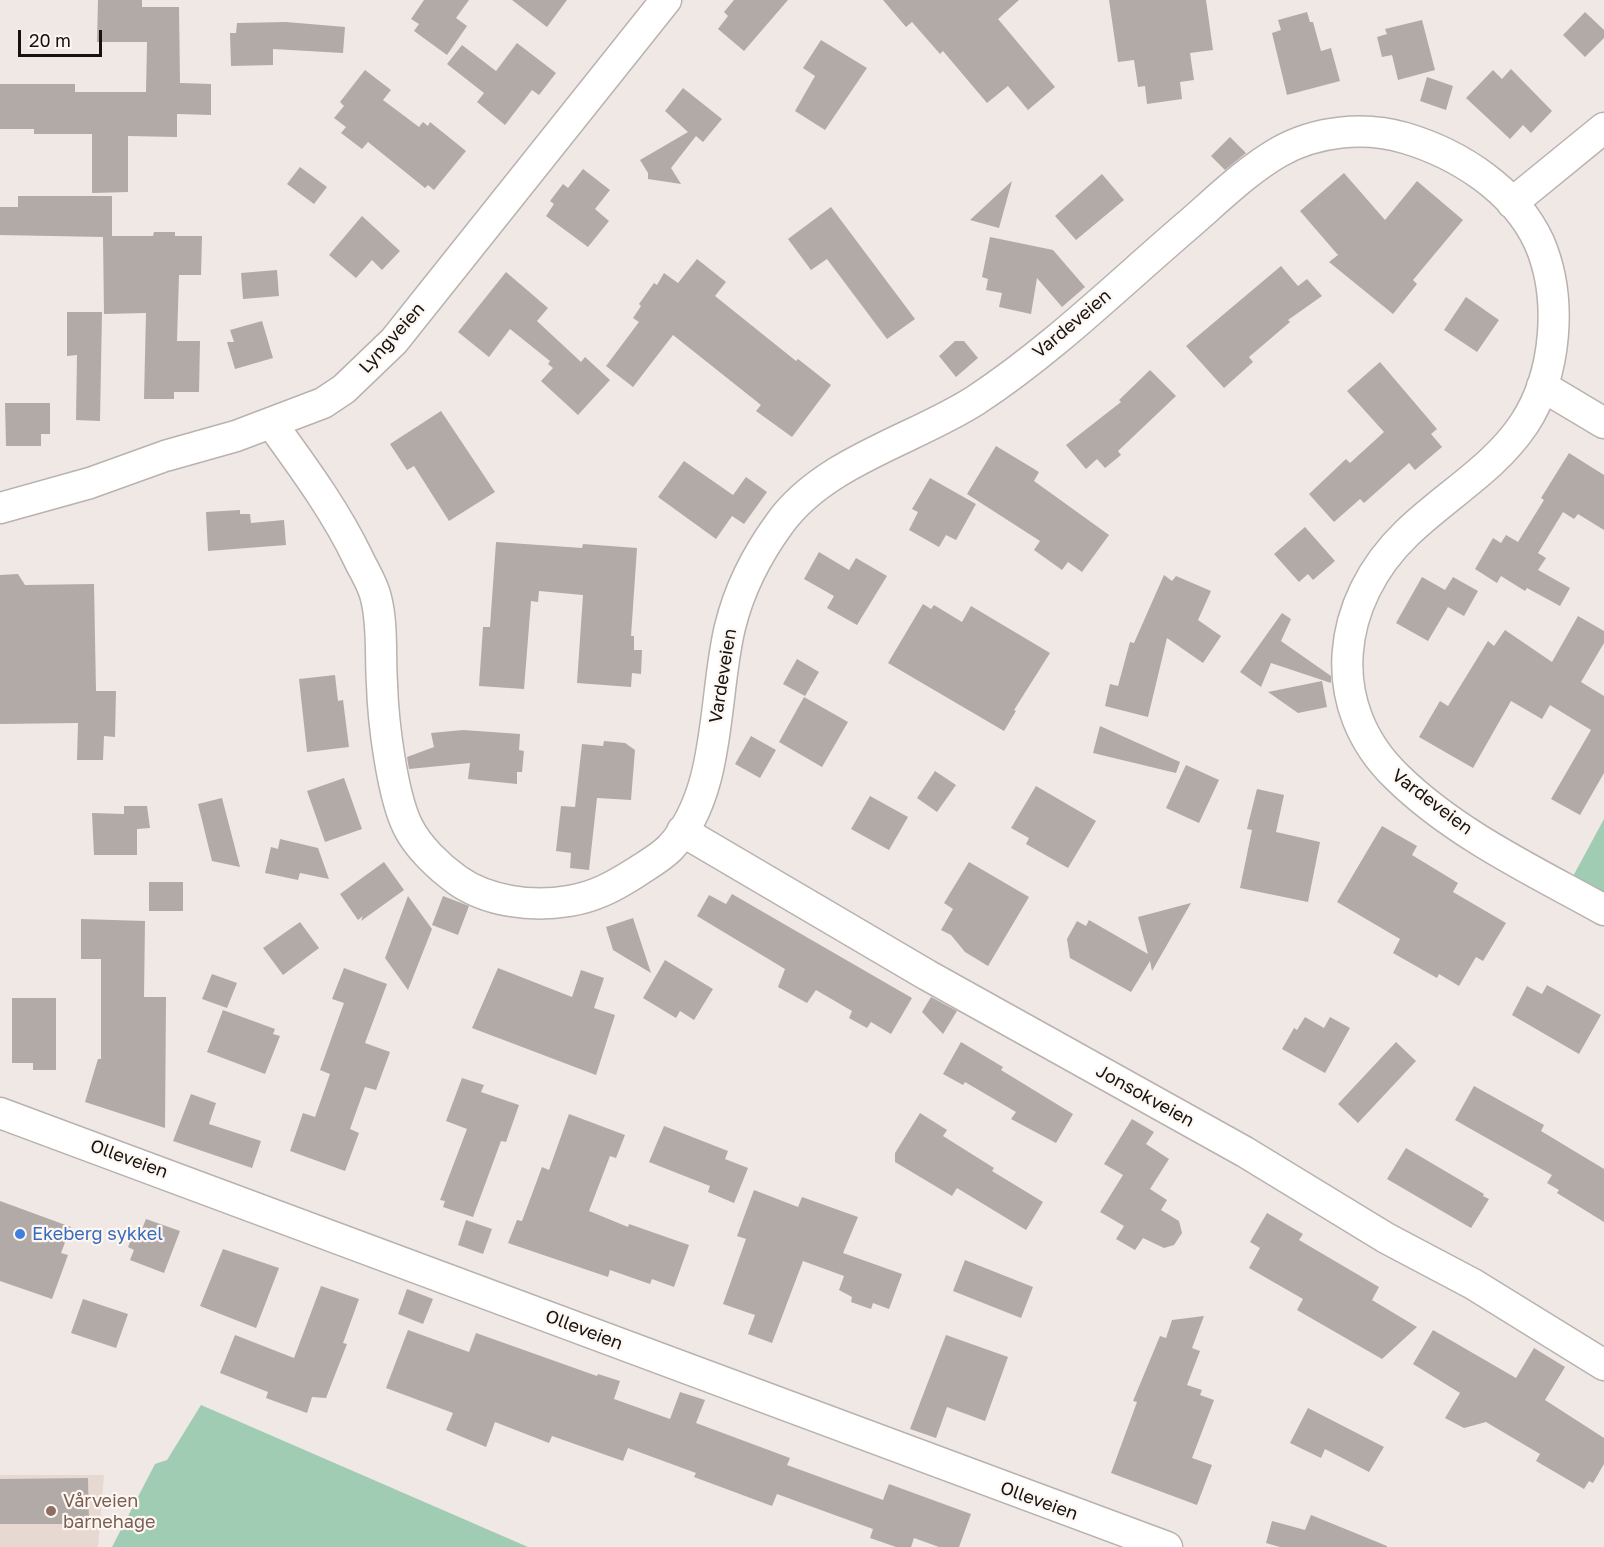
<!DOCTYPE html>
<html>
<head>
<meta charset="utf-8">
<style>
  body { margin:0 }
  #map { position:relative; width:1604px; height:1547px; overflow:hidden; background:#efe8e4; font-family:"Golos Text",sans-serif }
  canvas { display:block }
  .scale { position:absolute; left:18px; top:30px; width:84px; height:27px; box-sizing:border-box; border:3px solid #151211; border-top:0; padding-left:8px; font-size:18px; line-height:21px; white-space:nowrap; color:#151211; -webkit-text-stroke:4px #fdf6f1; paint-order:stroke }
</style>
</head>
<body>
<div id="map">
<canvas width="1604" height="1547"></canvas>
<div class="scale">20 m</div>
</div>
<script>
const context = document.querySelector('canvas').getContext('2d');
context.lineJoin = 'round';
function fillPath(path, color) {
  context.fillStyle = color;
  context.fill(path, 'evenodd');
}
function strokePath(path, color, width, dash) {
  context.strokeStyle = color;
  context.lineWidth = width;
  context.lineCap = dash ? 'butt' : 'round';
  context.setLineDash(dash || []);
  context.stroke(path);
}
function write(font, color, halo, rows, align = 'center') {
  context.font = font + ' "Golos Text",sans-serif';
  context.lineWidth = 4.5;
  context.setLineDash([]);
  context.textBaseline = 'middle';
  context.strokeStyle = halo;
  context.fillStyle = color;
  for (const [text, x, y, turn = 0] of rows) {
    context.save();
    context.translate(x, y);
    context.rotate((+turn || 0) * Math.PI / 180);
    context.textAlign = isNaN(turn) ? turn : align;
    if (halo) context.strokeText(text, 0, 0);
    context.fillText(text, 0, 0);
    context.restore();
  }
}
fillPath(new Path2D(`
  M0 1475H104L98 1547H0Z`), '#e7d9d1');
fillPath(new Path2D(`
  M1604 819V915L1565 891Z
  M201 1405 528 1547H112L155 1464 167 1460Z`), '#a0ccb3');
fillPath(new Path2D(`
  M98 0H142V7H179L180 83 211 84V115L177 114V137L128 136V192L92 193V134H34V129H0V84H75V92H146L147 42H97Z
  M424 0H469L456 18 467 26 447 55 414 31 419 24 411 19Z
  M512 0H567L547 27Z
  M734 0H788L744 51 718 29 728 16 724 12Z
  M883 0H1019L998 19 1055 87 1028 110 1008 86 987 103 943 51 940 54 912 22 906 27Z
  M1109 0H1206L1213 50 1190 53 1194 80 1180 82 1182 99 1147 104 1145 86 1138 87 1134 60 1118 62Z
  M1307 12 1310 22H1313L1321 51 1331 48 1340 81 1287 95 1272 33 1281 30 1278 20Z
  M1585 12 1604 30V38L1585 57 1563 35Z
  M1422 20 1435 70 1398 80 1392 55 1382 57 1377 37 1387 34 1385 29Z
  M286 22 345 27 343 53 273 49V65L231 66 230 33H236L237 23Z
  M821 40 867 68 825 130 795 111 815 76 803 68Z
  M517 43 556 73 539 95 532 90 505 125 477 102 484 93 447 64 462 45 496 71Z
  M1511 69 1552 111 1531 133 1523 125 1510 139 1466 98 1493 70 1502 79Z
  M365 70 391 90 383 100 419 127 423 122 428 126 430 122 466 151 434 190 428 185 425 188 368 142 362 149 341 133 346 127 334 118 344 106 340 102Z
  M1427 77 1453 86 1446 110 1420 101Z
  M683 88 722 119 703 142 696 136 671 168 681 184 648 179V173L640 160 688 132 665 111Z
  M1230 137 1246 153 1225 170 1211 156Z
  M300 167 327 187 314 204 287 184Z
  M583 169 610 190 595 209 609 221 588 247 546 216 554 204 550 201 563 184 568 188Z
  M1344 173 1385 220 1417 181 1463 220 1413 280 1417 284 1393 314 1329 262 1338 255 1300 211Z
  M1102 174 1124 200 1076 240 1055 216Z
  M1012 181 999 228 970 220Z
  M18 196H112V236H153L154 232H175V236H202L201 275H179L177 341H200L199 392H174V399H144L146 313 104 314 103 237 0 235V207H18Z
  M831 207 915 319 887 339 827 259 811 270 788 239Z
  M362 216 400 251 382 270 372 260 356 278 329 255Z
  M990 237 1053 250 1085 287 1062 307 1037 278 1031 314 999 307 1002 293 986 290 988 279 982 277Z
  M697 259 726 282 715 296 796 361 798 359 831 385 792 437 756 411 761 405 673 335 633 387 606 366 639 322 633 318 641 306 639 304 654 283 657 285 664 273 678 283Z
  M1281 266 1298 286 1307 279 1322 296 1288 320 1290 322 1249 357 1253 362 1224 388 1186 346Z
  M277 270 279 296 243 299 241 273Z
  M506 272 548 308 537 321 581 362 585 357 610 380 578 415 541 381 553 368 548 364 550 361 510 329 489 357 458 332Z
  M1466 297 1499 320 1477 352 1444 330Z
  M67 312H102L100 421 76 420 77 355 67 356Z
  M262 321 273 358 235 369 227 342H234L230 330Z
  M955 341H964L978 358 956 377 939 356Z
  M1380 362 1437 429 1431 434 1442 447 1415 470 1409 463 1364 503 1360 499 1334 522 1309 494 1346 459 1350 463 1384 432 1347 391Z
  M1150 370 1176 396 1118 451 1121 455 1105 468 1097 459 1086 469 1066 445 1121 402 1119 400Z
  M5 403H50V434H41V446H6Z
  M441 411 495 492 449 521 414 466 407 470 390 444Z
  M996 446 1039 472 1034 481 1109 535 1082 572 1068 562 1062 570 1034 550 1040 541 967 494Z
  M1569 453 1604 475V530L1578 514 1574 519 1563 512 1538 553 1546 558 1538 570 1570 588 1560 606 1527 588 1525 591 1501 576 1497 583 1475 569 1493 538 1501 543 1506 535 1518 542 1544 500 1541 498Z
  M684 461 733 495 746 477 767 492 744 524 732 516 716 539 658 497Z
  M930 478 976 504 956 540 946 535 939 547 909 530 918 512 912 509Z
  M240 510V514H250L251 523 284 520 286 545 208 551 206 512Z
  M1305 527 1335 561 1313 580 1308 574 1299 582 1274 554Z
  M496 542 582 548 583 544 637 548 631 636H634V650H642L641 674 632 673 631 687 577 683 583 595 539 591 538 602 531 601 524 689 479 686 483 627H490Z
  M819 552 849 570 856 558 887 576 857 625 827 608 834 596 804 579Z
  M18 574 25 585 94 584 96 691H116L115 737 104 736 103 760H77L78 723 0 724V575Z
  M1164 575 1172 581 1176 576 1211 591 1198 620 1221 636 1203 663 1167 638 1148 717 1105 706 1110 684 1118 686 1130 642 1134 643Z
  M1422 577 1445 590 1453 577 1478 591 1464 616 1448 607 1428 641 1396 623Z
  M923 604 931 609 934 605 962 622 971 606 1050 653 1014 710 1016 711 1004 731 888 663Z
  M1282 613 1291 619 1281 641 1331 676V683L1271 663 1261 687 1240 672Z
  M1578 616 1604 631V643L1581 682 1604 696V773L1580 815 1551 799 1591 730 1550 705 1542 719 1511 701 1473 768 1419 737 1440 701 1448 706 1488 641 1494 646 1505 630 1552 662Z
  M797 659 819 672 805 696 783 684Z
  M335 675 338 701 343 700 349 747 307 752 299 679Z
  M1322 681 1327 707 1298 713 1268 692Z
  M804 697 848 722 822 767 779 742Z
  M1100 726 1180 762 1176 773 1093 753Z
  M463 730 520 734 519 750 524 751 522 772H517V784L468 779 470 763 409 769 407 757 434 747 431 733Z
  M751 736 776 750 760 778 735 764Z
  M604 741 625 743 635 750 631 800 597 798 589 870 570 868 571 853 556 851 561 806 575 807 582 744 603 746Z
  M1186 765 1219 780 1199 823 1166 808Z
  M935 771 956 785 937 812 917 798Z
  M344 778 362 829 325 842 307 791Z
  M1036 786 1096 821 1068 868 1026 844 1029 838 1011 828Z
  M1257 789 1284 795 1276 832 1320 842 1308 902 1240 888 1252 830 1247 829Z
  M870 796 908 817 889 850 851 829Z
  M222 798 240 867 212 861 198 804Z
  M124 806H147L150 828 137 829V855H94L92 813 124 814Z
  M1382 826 1417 846 1412 855 1458 883 1453 892 1506 923 1483 961 1476 957 1459 986 1439 974 1437 978 1393 953 1400 939 1337 902Z
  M280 839 318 848 329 879 300 873 298 880 265 873 271 847 278 849Z
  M384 862 404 890 361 921 363 916 358 920 340 894Z
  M969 862 1029 897 988 966 965 952 951 935 941 930 953 909 944 903Z
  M149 882H183V911H149Z
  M732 894 912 998 891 1034 871 1022 867 1028 849 1018 852 1011 816 990 807 1003 778 987 785 969 697 916 709 895 726 904Z
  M408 896 432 929 408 990 385 958Z
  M443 896 469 906 458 935 432 925Z
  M1191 903 1152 971 1150 961 1131 992 1070 958 1067 939 1077 921 1086 926 1089 920 1148 954 1138 917Z
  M633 918 651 973 613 950 606 927Z
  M81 919 145 921 144 997H166L165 1128 85 1102 98 1059H101V959H81Z
  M300 922 319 948 283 975 263 948Z
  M665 960 713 989 694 1020 680 1011 676 1018 643 998Z
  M344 968 387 984 365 1043 390 1052 376 1090 365 1087 350 1129 359 1133 345 1171 290 1151 303 1113 315 1117 330 1074 320 1070 344 1003 332 999Z
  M498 968 572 997 581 970 604 978 594 1008 615 1015 596 1075 472 1028Z
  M212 974 237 983 227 1008 202 999Z
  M1547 985 1601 1015 1579 1054 1512 1015 1527 986 1542 994Z
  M931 997 957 1011 943 1034 922 1012Z
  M12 998H56V1070H33V1063H12Z
  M223 1010 275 1029 273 1034 280 1036 265 1074 207 1052Z
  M1305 1017 1324 1028 1330 1017 1350 1028 1325 1073 1282 1049 1294 1028 1297 1030Z
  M961 1042 1003 1067 1001 1070 1073 1114 1056 1143 1011 1119 1016 1112 965 1082 963 1085 943 1074Z
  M1396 1042 1416 1061 1358 1123 1338 1104Z
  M462 1078 484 1085 481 1092 519 1105 506 1142 501 1141 473 1217 443 1207 445 1201 440 1200 467 1129 446 1121Z
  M1474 1086 1544 1125 1541 1131 1604 1169V1222L1557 1193 1559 1190 1547 1183 1552 1175 1455 1120Z
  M191 1094 216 1103 209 1124 261 1141 252 1168 173 1141Z
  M920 1113 947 1130 943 1136 994 1168 992 1171 1043 1202 1026 1230 957 1188 952 1196 895 1162V1153Z
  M569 1114 625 1135 616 1158 610 1156 589 1211 628 1227 629 1224 689 1245 674 1287 652 1279 650 1284 610 1270 608 1277 508 1243 517 1220 522 1221 542 1167 549 1170Z
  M1132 1119 1154 1132 1146 1144 1169 1159 1150 1189 1167 1200 1161 1210 1179 1221 1182 1233 1174 1245 1164 1248 1143 1238 1135 1250 1116 1239 1124 1226 1100 1212 1123 1175 1104 1164Z
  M664 1126 728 1151 725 1159 748 1168 734 1203 708 1192 710 1186 649 1162Z
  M1406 1148 1484 1194 1483 1196 1489 1199 1471 1228 1387 1179Z
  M754 1190 798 1207 802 1197 858 1217 843 1253 902 1274 889 1309 873 1303 871 1309 851 1302 852 1297 839 1290 844 1276 803 1261 772 1343 748 1334 755 1315 723 1304 746 1239 737 1236Z
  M0 1201 71 1227 61 1253 68 1255 52 1299 0 1281Z
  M1267 1213 1303 1234 1299 1240 1379 1287 1372 1300 1417 1327 1382 1359 1297 1310 1303 1299 1249 1268 1260 1248 1250 1242Z
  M146 1219 180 1231 164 1273 130 1260 134 1250 128 1247 136 1227 142 1229Z
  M466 1220 492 1229 483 1254 458 1245Z
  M223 1249 279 1268 256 1328 200 1306Z
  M965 1260 1033 1287 1021 1318 953 1291Z
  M321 1286 359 1299 343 1343 347 1344 326 1398 312 1397 307 1413 266 1398 268 1392 220 1373 235 1335 294 1358Z
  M407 1289 433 1299 423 1324 398 1314Z
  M83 1299 128 1314 116 1348 71 1333Z
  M1204 1316 1192 1348 1200 1351 1187 1385 1202 1390 1200 1395 1214 1400 1192 1458 1212 1465 1197 1505 1111 1473 1137 1402 1133 1401 1160 1336 1166 1338 1172 1320Z
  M408 1330 469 1352 476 1333 597 1376 598 1374 620 1381 614 1399 670 1419 680 1392 705 1400 696 1423 790 1458 787 1465 883 1500 889 1484 971 1514 959 1547H939L914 1538 911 1547H896L870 1538 873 1529 777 1494 772 1506 694 1477 696 1473 628 1448 623 1461 552 1436 549 1443 495 1422 486 1447 446 1430 453 1413 386 1388Z
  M1433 1330 1516 1378 1534 1348 1565 1367 1545 1400 1604 1438V1464L1593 1483 1589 1481 1584 1489 1536 1461 1540 1454 1486 1422 1464 1428 1445 1418 1460 1393 1413 1364Z
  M946 1335 1008 1357 985 1421 947 1407 936 1438 910 1429Z
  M1308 1408 1384 1447 1369 1472 1325 1449 1321 1458 1290 1443Z
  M88 1478 89 1524H0V1479Z
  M1311 1515 1387 1546V1547H1280L1266 1543 1272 1521 1305 1530Z`), '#b1aaa6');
const street = new Path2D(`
  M1512 203 1604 128
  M1542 386 1604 423
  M272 424C303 467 335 510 358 558 364 571 373 584 376 598 383 625 380 656 382 684 383 721 392 795 408 827 418 847 439 867 457 880 488 902 532 907 569 901 594 897 613 887 635 873 647 865 660 858 670 848 722 793 713 696 730 627 739 590 758 553 780 523 825 461 914 440 976 400 1052 350 1119 284 1188 225 1217 200 1246 171 1279 152 1316 131 1364 126 1405 138 1459 154 1515 190 1539 242 1563 297 1557 374 1524 424 1494 469 1445 496 1407 533 1336 601 1323 706 1397 777 1455 834 1534 871 1604 910
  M0 508 90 483 165 456 236 436 323 403 344 389 394 341 666 0
  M682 831 927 975 1245 1152 1386 1238 1473 1284 1604 1365
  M0 1113 1167 1547`);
strokePath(street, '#b9b2ae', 33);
strokePath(street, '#fff', 30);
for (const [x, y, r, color] of [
  [20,1234,6,"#3f7fe0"],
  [51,1511,6,"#8d6e63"]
]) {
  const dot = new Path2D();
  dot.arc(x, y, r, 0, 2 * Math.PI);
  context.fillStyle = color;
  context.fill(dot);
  strokePath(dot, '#fdf6f1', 2);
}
write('18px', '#151211', '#fdf6f1', [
  ["Vardeveien",1072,324,-40],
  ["Lyngveien",392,338,-48],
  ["Vardeveien",723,676,-81],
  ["Vardeveien",1432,802,37],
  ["Jonsokveien",1145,1096,29],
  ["Olleveien",129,1159,20],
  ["Olleveien",584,1330,21],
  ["Olleveien",1039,1501,20]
]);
write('18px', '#366cbe', '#fdf6f1', [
  ["Ekeberg sykkel",32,1234]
], 'left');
write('18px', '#785e54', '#fdf6f1', [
  ["Vårveien",63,1501],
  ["barnehage",63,1522]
], 'left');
</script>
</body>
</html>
